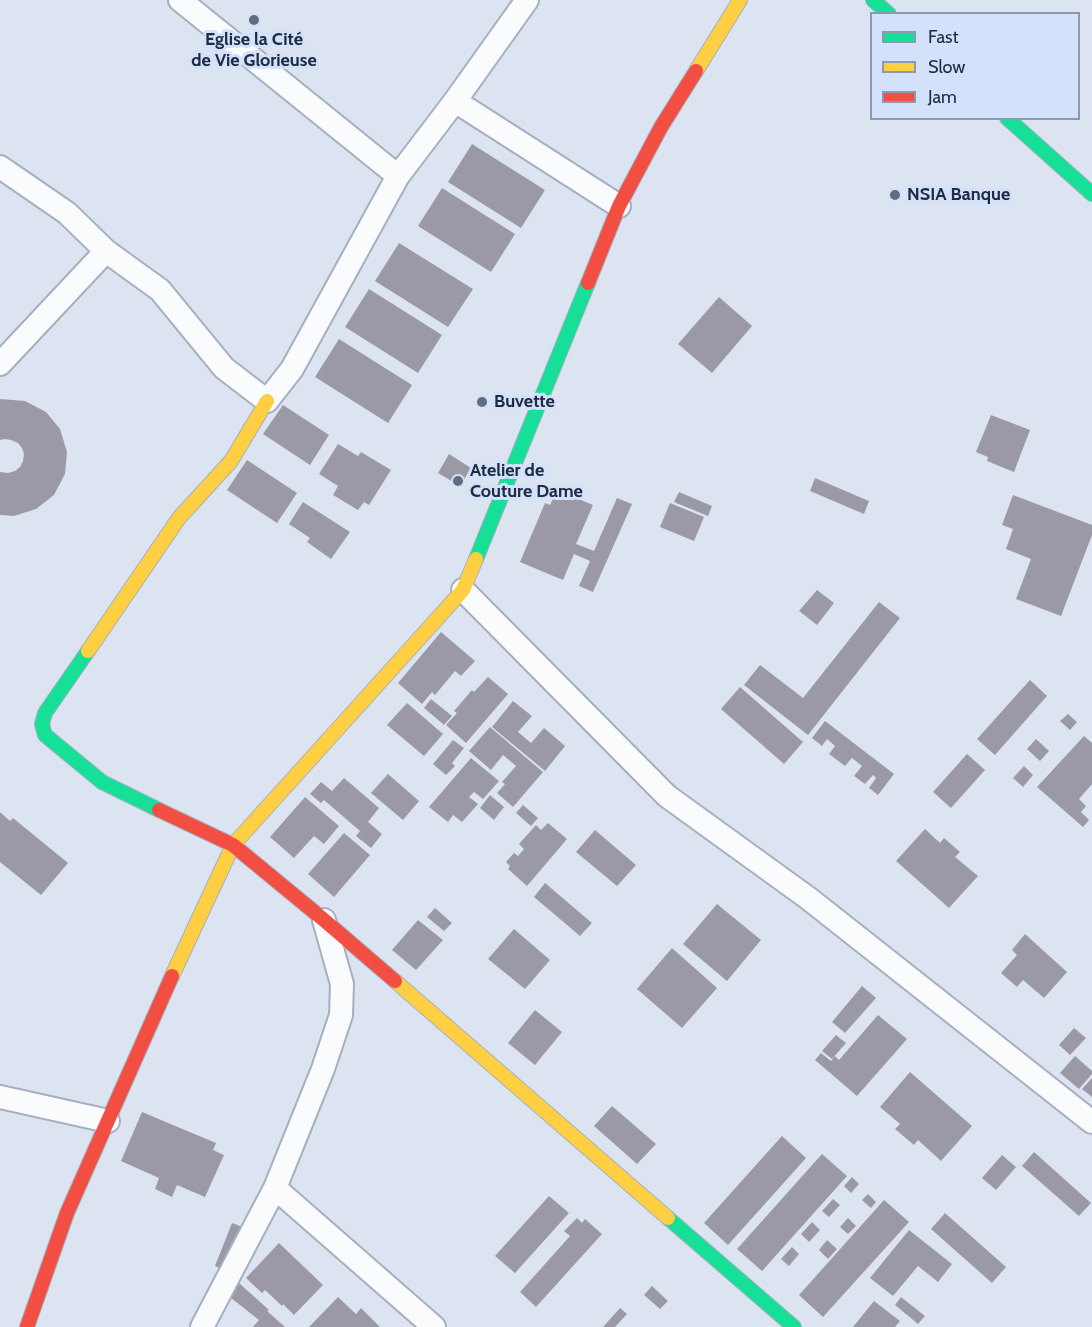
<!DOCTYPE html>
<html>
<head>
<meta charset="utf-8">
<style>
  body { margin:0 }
  #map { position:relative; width:1092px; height:1327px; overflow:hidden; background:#dce4f2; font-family:Cabin,sans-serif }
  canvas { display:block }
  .legend { position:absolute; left:870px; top:12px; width:210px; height:108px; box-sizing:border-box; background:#d4e1fa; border:2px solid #8c99b1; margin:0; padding:8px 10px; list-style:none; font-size:18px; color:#202c43 }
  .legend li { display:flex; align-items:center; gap:12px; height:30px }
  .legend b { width:30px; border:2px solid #8c99b1 }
</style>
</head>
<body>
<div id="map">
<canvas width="1092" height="1327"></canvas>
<ul class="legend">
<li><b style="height:8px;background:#16e098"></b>Fast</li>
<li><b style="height:8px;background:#ffcf43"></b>Slow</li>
<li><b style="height:8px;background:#f24e42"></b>Jam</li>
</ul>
</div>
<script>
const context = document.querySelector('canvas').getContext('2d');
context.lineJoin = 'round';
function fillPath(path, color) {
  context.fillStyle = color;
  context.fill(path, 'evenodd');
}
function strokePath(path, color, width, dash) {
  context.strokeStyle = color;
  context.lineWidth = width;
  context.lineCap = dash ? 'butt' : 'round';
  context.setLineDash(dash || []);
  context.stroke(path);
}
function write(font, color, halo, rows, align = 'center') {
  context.font = font + ' Cabin,sans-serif';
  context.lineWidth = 6;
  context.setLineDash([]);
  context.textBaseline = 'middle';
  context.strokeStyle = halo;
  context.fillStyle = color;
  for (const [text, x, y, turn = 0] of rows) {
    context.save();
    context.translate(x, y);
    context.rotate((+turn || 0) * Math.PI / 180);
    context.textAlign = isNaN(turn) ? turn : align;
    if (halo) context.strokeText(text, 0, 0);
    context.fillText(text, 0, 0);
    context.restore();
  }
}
fillPath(new Path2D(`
  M472 144 545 190 521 228 448 182Z
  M442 188 515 234 491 272 418 226Z
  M399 243 473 289 448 327 375 281Z
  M369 289 442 335 418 373 345 327Z
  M719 297 752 326 712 373 678 344Z
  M339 339 412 385 388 423 315 377Z
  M0 399 25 401 46 412 60 429 67 452 65 474 54 495 36 509 14 516 0 515V472L8 473 15 471 20 467 23 461 24 454 22 448 18 443 11 440 5 439 0 440Z
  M283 405 329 435 310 465 263 434Z
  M991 415 1030 430 1014 472 987 461 988 457 976 452Z
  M338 444 358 456 361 452 391 470 369 505 364 502 358 510 333 495 338 486 319 474Z
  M449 454 471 468 460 486 438 473Z
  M247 460 297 493 277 523 227 490Z
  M815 478 869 501 864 514 810 491Z
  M557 490 593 505 576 544 594 551 617 498 632 504 593 592 579 586 590 561 574 554 563 580 520 562 545 503 550 505Z
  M679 492 712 506 708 516 674 502Z
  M1013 495 1092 525V535L1061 616 1016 599 1031 559 1006 549 1013 529 1002 525Z
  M303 502 350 532 331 559 307 542 310 538 289 524Z
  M670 503 704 517 694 541 660 527Z
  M817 590 834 603 817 625 799 611Z
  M879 602 900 618 808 735 744 685 760 665 803 698Z
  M441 632 475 661 461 676 455 671 435 695 432 692 422 704 398 683Z
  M488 677 508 694 466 743 446 725 457 713 454 711 472 690 474 692Z
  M1030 680 1047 696 995 755 977 739Z
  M740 687 803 742 784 764 721 709Z
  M431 699 452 716 444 725 424 708Z
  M513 701 532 716 518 732 531 743 544 728 565 746 545 771 492 727Z
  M407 703 443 734 424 756 387 725Z
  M1068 714 1077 722 1070 730 1060 721Z
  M825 721 894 774 878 795 869 788 876 778 873 775 865 784 854 776 862 766 852 758 845 766 829 754 835 746 827 739 822 746 812 738Z
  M490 727 543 772 513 807 497 793 505 784 502 782 516 766 503 755 491 770 469 751Z
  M1084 736 1092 743V784L1079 799 1086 806 1081 812 1089 820 1083 827 1037 787Z
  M1036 739 1049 751 1040 761 1027 749Z
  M453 740 464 748 452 763 455 766 446 775 433 764Z
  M967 754 985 770 951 808 933 792Z
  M471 758 499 781 483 799 474 792 469 797 478 804 462 822 453 815 448 822 429 807Z
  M1024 766 1033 775 1023 787 1013 778Z
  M388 774 419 801 403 820 371 793Z
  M344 778 379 808 368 822 382 834 371 848 356 836 360 831 324 800 321 803 310 794 321 782 332 791Z
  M490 795 504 807 494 820 480 808Z
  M305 797 339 826 324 844 314 836 294 858 270 837Z
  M523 805 538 818 531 826 516 813Z
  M0 812 10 821 13 818 68 863 41 895 0 862Z
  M548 823 567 839 527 886 508 869 510 866 506 862 514 853 518 856 524 849 519 844 536 825 541 830Z
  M925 829 940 843 944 838 960 852 955 857 978 876 949 908 896 861Z
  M595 830 636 865 617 886 576 852Z
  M344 833 370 855 334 897 308 874Z
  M545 883 592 923 580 936 534 897Z
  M717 904 761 940 727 981 683 944Z
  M435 908 452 923 444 931 427 917Z
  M418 920 443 940 416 970 392 950Z
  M514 929 550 960 525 989 488 959Z
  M1025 934 1067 972 1044 998 1023 980 1017 987 1001 973 1017 955 1012 950Z
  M672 948 717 988 682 1028 637 989Z
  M862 986 876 998 845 1033 832 1022Z
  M535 1010 562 1032 535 1065 508 1043Z
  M878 1015 907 1039 857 1096 815 1060 821 1053 831 1061 835 1056 839 1060Z
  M1074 1028 1086 1038 1070 1055 1059 1045Z
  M836 1035 846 1043 832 1059 822 1051Z
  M1075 1056 1092 1071V1074L1079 1089 1060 1073Z
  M910 1072 972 1126 941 1161 918 1140 914 1145 895 1129 900 1124 880 1107Z
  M1092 1078V1097L1082 1089Z
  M612 1106 656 1144 637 1164 594 1126Z
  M142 1112 216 1143 213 1150 224 1155 205 1197 177 1185 172 1197 155 1189 159 1178 121 1161Z
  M782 1136 806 1158 728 1245 704 1223Z
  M1034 1152 1091 1203 1079 1216 1022 1166Z
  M822 1154 847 1176 762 1271 737 1249Z
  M1002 1155 1016 1167 996 1190 982 1178Z
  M852 1177 859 1184 851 1193 844 1186Z
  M868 1194 876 1202 871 1208 862 1200Z
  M549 1196 569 1213 515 1273 495 1256Z
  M833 1199 840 1205 829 1217 822 1211Z
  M884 1200 909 1222 823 1317 799 1295Z
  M945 1213 1006 1267 992 1283 931 1229Z
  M577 1218 582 1223 585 1219 602 1234 536 1307 520 1292 570 1236 564 1231Z
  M848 1218 856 1226 848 1234 840 1227Z
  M812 1222 820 1230 809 1242 801 1234Z
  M232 1223 245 1228 228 1271 215 1266Z
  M909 1230 952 1264 938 1282 918 1266 893 1296 870 1278Z
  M827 1240 837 1249 828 1259 819 1250Z
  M279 1243 323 1285 294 1315 283 1304 282 1306 265 1290 262 1293 246 1278Z
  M792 1247 799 1254 789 1266 781 1259Z
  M239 1283 269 1310 267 1311 285 1327H253L259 1320 226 1294Z
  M652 1286 668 1301 660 1309 644 1295Z
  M338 1297 356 1314 361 1308 380 1327H309Z
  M901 1297 925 1316 918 1324 895 1305Z
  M874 1301 900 1321 895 1327H853Z
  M620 1308 627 1314 615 1327H603Z`), '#9c99a7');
const street = new Path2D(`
  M180 0 398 176
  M455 101 619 206
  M0 167 67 213 106 251 160 290 224 368 267 401 292 369 398 176 455 101 527 0
  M0 364 106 251
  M463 590 667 796 808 898 1092 1122
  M0 1097 108 1121
  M275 1188 434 1327
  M202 1327 275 1188 323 1069 341 1015 342 984 324 920`);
const fast = new Path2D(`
  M873 0 889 14
  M1007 118 1092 194
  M476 559 588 283
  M88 651 45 713 42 724 45 735 102 782 159 810
  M668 1218 794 1327`);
const slow = new Path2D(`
  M696 71 740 0
  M88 651 179 518 231 461 267 401
  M172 976 233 845 463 590 476 559
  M395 981 668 1218`);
const jam = new Path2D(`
  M588 283 619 206 661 127 696 71
  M159 810 233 845 324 920 395 981
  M27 1327 67 1213 172 976`);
strokePath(street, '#a6afc0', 26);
strokePath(fast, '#a6afc0', 16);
strokePath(slow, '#a6afc0', 16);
strokePath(jam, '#a6afc0', 16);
strokePath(street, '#fafbfd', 22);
strokePath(fast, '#16e098', 14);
strokePath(slow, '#ffcf43', 14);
strokePath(jam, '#f24e42', 14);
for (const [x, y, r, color] of [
  [254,20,6,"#626c80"],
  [895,195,6,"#626c80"],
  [482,402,6,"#626c80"],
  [458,481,6,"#626c80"]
]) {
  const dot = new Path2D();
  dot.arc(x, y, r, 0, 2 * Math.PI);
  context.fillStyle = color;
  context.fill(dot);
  strokePath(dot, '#d4e1fa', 2);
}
write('bold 18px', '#202c43', '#d4e1fa', [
  ["Eglise la Cité",254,40,"center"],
  ["de Vie Glorieuse",254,61,"center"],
  ["NSIA Banque",907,195],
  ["Buvette",494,402],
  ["Atelier de",470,471],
  ["Couture Dame",470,492]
], 'left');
</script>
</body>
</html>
